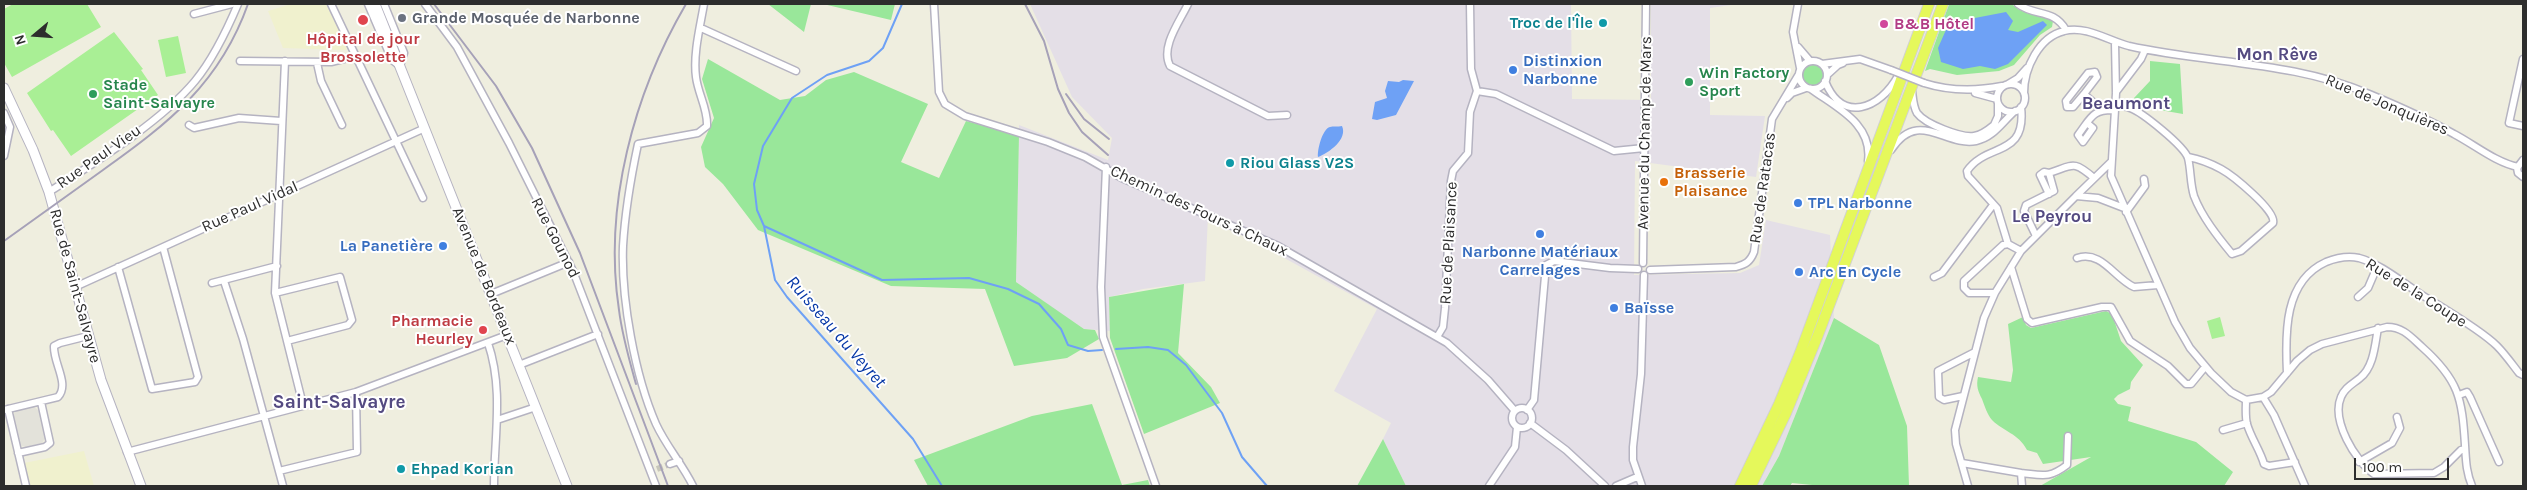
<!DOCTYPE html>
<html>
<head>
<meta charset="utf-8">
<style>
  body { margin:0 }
  #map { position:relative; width:2527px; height:490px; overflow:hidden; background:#efeedf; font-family:Karla,sans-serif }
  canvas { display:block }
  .frame { position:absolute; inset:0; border:5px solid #2d2d2d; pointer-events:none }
  .north { position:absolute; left:10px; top:10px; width:50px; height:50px; -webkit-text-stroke:4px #fff; paint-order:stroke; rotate:252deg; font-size:14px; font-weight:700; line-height:20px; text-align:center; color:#2d2d2d }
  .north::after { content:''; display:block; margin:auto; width:18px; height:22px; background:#2d2d2d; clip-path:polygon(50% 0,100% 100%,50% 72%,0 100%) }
  .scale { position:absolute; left:2354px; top:458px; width:95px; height:22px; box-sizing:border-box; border:2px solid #2d2d2d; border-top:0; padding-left:6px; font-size:15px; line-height:18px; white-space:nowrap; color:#2d2d2d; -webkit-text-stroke:4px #fff; paint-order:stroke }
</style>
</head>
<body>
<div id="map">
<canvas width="2527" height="490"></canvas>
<div class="frame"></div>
<div class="north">N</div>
<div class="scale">100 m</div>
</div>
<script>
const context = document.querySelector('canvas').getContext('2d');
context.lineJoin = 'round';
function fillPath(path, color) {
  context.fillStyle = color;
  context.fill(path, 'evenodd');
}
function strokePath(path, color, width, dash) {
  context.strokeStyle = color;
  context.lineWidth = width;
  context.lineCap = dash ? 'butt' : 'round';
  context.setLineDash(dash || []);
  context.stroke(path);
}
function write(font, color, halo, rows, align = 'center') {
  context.font = font + ' Karla,sans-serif';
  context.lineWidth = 4;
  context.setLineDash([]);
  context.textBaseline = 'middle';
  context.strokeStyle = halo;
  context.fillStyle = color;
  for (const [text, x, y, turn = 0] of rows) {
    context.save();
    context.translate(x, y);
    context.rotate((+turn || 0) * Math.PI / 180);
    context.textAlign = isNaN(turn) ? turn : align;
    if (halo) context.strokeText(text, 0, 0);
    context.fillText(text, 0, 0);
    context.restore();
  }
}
fillPath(new Path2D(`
  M1030 4H1571L1572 99 1651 100V4H1738L1710 8V115L1765 116 1756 177 1635 161 1634 275 1740 273 1759 265 1766 220 1830 235 1834 318 1779 456 1762 486H1406L1383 439 1391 423 1334 391 1377 309 1208 216 1205 281 1143 289 1109 297 1110 331 1084 329 1058 312 1016 282 1019 125 1108 160 1112 138 1072 97Z`), '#e4dfe7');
fillPath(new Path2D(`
  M291 4H326L347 47 346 50 283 48 268 11Z
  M84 451 94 486H29L24 463Z`), '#f0f1ce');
fillPath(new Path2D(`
  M768 4H811L804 32Z
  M823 4H895L891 20Z
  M1949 4H2012C2027 18 2038 12 2053 21L2052 27 2040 35 2014 65 1999 71 1957 75 1930 69 1925 71Z
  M708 59 780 100 805 96 826 80 854 72 928 104 901 162 939 178 966 121 1019 135 1016 282 1084 329 1095 330 1099 339 1067 358 1014 366 985 289 891 286 758 230 723 184 705 167 701 147 714 118 702 79Z
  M2150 61 2180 64 2183 114 2137 106 2134 98 2150 81Z
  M1802 75a11 11 0 1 1 22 0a11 11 0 1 1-22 0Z
  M1184 284 1178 353 1211 387 1220 403 1144 434 1110 338 1109 297Z
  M2106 311 2112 314 2121 341 2143 365 2131 382 2130 389 2118 395 2114 399 2118 404 2131 407 2128 421 2196 442 2233 472 2224 486H2040L2091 457 2043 464 2037 453 2027 450C2018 433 2004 432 1992 420 1987 414 1985 407 1982 399 1978 391 1976 386 1978 377L2011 382 2013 370 2008 324 2023 317 2026 325 2031 328Z
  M1834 318 1879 345 1907 426 1909 486H1822L1792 483 1790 486H1762L1779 456Z
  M1092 404 1122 485 1148 480 1150 486H928L914 460 1032 416Z
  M1383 439 1406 486H1357Z`), '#99e79a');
fillPath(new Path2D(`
  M13 4H87L101 27 12 77 4 63V9Z
  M114 32 143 69 141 70 158 95 71 156 53 130 51 131 27 93Z
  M178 36 186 73 166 77 158 40Z
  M2220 317 2225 336 2212 339 2207 321Z`), '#a9ef95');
fillPath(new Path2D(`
  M32 406 40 411 46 437 42 443 26 447 19 445 12 416 17 410Z`), '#e3e2da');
fillPath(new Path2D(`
  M2006 12 2013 21 2008 30 2018 32 2043 21 2047 25 2008 64 1995 69 1980 66 1963 69 1941 62 1938 48 1949 23Z
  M1403 80 1414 81 1396 115 1377 120 1372 119 1375 102 1387 98 1385 91 1388 81 1399 82Z
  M1342 126C1348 139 1329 153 1318 157 1317 151 1322 129 1330 127 1333 126 1338 127 1342 126Z`), '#6ea1f5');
strokePath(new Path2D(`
  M902 4 883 48 869 61 827 75 792 98 763 146 754 184 757 210 764 226 775 280 787 297 913 439 942 486
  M764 226 882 280 969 278 1008 289 1039 304 1061 329 1068 345 1088 351 1102 350
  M1116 349 1148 347 1168 350 1186 365 1222 413 1242 457 1267 486`), '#6ea1f5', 2);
strokePath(new Path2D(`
  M657 469 670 464`), '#c8c7bb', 6, [6, 3]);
const minor = new Path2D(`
  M331 4 423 198
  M368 4 392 60 400 66 404 53 384 4
  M425 4 457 47 509 143 573 271 656 486
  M934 4 939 92 945 104 965 116 1048 142 1085 157 1122 178 1278 246 1447 343 1488 380 1515 411
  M1188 4C1180 21 1160 47 1170 66L1268 116 1287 115
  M1798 4 1793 32 1800 68
  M2018 4C2035 17 2053 8 2066 30
  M194 14 232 4
  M701 28 796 71
  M2115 43 2116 93 2111 176 2175 322 2190 348 2211 373 2231 392 2246 400 2263 397 2271 392 2297 361 2310 350 2322 344 2387 327C2403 327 2411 337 2422 347 2459 380 2462 398 2465 445 2466 460 2466 472 2472 486
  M1798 47 1810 61
  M2523 59 2509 123 2523 126
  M240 61 331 62 356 56
  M285 61 275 293 303 405
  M1799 75a14 14 0 1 1 28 0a14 14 0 1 1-28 0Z
  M317 63 321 81 342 125
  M1822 64 1860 59 1891 70
  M1827 75 1838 65 1843 63
  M1825 81C1842 124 1880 109 1898 76
  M1924 83C1949 91 1976 91 2002 86
  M1997 98a14 14 0 1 1 28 0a14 14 0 1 1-28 0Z
  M2008 84 2018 78 2027 68
  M1811 89C1837 108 1873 124 1868 161
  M1477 91 1496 94 1614 151 1644 148
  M1912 91C1913 98 1913 106 1917 113 1925 124 1961 138 1974 136 1982 135 1988 130 1994 125L1998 116V104
  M2116 92 2141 59 2145 50
  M1975 93 1997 99
  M2024 93C2024 68 2039 37 2064 31 2086 25 2109 41 2129 46 2209 64 2293 61 2369 94 2398 106 2427 119 2454 134 2475 145 2495 162 2518 167
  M2084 94 2073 107H2067L2066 101 2088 73 2095 72 2097 77 2084 94 2101 109
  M1787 98 1792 93 1806 88
  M2115 106C2120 106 2126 106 2130 108 2142 112 2184 146 2188 158 2191 170 2190 183 2194 196 2202 217 2218 237 2232 254L2241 251 2273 223C2277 211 2232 175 2221 169 2210 163 2199 159 2188 157
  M4 113 10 127 4 156
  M2087 123 2093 128 2083 142 2078 135C2091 118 2092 109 2115 110
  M189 125 194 128 239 118 281 121
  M1891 150C1918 108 1945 147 1976 141 1994 137 2002 122 2015 111
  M2523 160 2517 168 2518 173 2523 177
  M1106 167 1101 287 1103 337 1156 486
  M2049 173C2074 165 2073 160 2094 178
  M49 192C94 163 161 122 195 81 214 58 227 30 238 4
  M2076 196 2111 162
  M2126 212 2145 186 2144 179
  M2036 236 2024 211 2026 205 2054 191 2049 173 2044 172 2040 175 2049 194
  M2008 244 1997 208 1968 176 1967 171C1987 142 2027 158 2021 107
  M2077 258C2102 250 2114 278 2134 287L2158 285
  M1643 263 1646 4
  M118 267 152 389 195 382 198 377 163 247
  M2011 267 2027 319 2032 323 2102 307H2111L2130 341 2168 366 2186 384H2191L2205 367
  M1650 270 1736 267C1746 264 1750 262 1754 252L1772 119 1799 74
  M1934 277 1942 273 1993 205
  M224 281 243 339 283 486
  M212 283 277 266
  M75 287 425 128
  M275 293 340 277 352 320 348 325 287 341
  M1995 293H1969L1964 288V281L2003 245 2008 244 2021 251
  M491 294 569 262
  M2358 297 2368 288 2377 267
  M2378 328C2375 344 2374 367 2360 378 2353 384 2345 387 2341 397 2331 420 2355 461 2374 474L2434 473 2444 467 2461 450 2465 449
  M1437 337 1443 327 1445 308 1451 181 1453 171 1468 153 1470 112 1477 91 1471 69 1470 4
  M488 343C504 390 494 438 494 486
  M519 365 598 334
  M2287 373C2285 333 2284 281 2326 262 2336 258 2349 256 2359 258 2381 264 2403 283 2422 295 2443 308 2481 330 2497 346 2505 354 2512 364 2519 373L2523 375
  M2459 395 2467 392 2470 397 2499 462
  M1963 396 1944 400 1939 397 1938 371 1975 352
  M2263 397 2274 415 2305 486
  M2246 400C2246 407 2245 416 2247 424 2251 438 2260 450 2264 464L2269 466 2295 462
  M1512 418a10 10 0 1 1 20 0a10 10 0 1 1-20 0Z
  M8 409 26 486
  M4 410 58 397C70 384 53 363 54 346L60 343 88 336
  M1527 410 1534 400 1546 265 1554 261 1610 268 1638 269
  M497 420 536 407
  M1530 423 1566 450 1605 486
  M2223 430 2247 423
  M127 452 356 392 507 335
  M18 453 45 447 50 443 41 402
  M2359 462 2392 443 2400 428 2397 417
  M1962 463 2021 473 2022 486
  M670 464 679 461
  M279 471 357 452 356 392
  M2021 473C2042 475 2049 479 2067 465L2068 436
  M693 486C683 465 666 446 656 424 635 376 621 299 623 246 625 212 631 177 638 144L698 133 707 126C708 109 698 94 696 77 693 54 700 27 704 4
  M1489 486 1515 447 1517 427
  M1616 486 1637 477
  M1642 486 1633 460V447L1641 374 1644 275
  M1968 486 1956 444 1955 430 1984 318 1995 293 2021 251 2076 196 2098 198 2124 208`);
const tertiary = new Path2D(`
  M4 88 33 150 49 192 101 380 141 486`);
const secondary = new Path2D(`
  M375 4 567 486`);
const primary = new Path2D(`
  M1740 486 1779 404 1800 353 1929 4
  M1751 486 1786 413 1818 335 1943 4`);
strokePath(minor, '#b5b3c1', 9);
strokePath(tertiary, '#b5b3c1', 11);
strokePath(secondary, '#b5b3c1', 11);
strokePath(primary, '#d1d1d1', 12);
strokePath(minor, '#fff', 6);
strokePath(tertiary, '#fff', 9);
strokePath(secondary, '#fff', 9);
strokePath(primary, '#e5f85b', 10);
strokePath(new Path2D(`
  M434 4 496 86 532 148 580 253 668 486
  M1025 4 1044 41 1058 89 1069 113 1082 132 1108 155
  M1066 94 1084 119 1109 139
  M4 241C37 217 70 194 103 170 169 123 220 83 248 4
  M636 384C629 359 622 335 619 310 603 206 634 93 686 4`), '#a6a1b8', 2);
const minorBridge = new Path2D(`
  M1891 70 1924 83`);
strokePath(minorBridge, '#b5b3c1', 9, []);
strokePath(minorBridge, '#fff', 6);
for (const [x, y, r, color] of [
  [402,18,5,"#6b7280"],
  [363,20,6,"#e0444e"],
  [1603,23,5,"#0f9aa8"],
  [1884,24,5,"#d1479c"],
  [1513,70,5,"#3f7fe0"],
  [1689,82,5,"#2e9e5b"],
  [93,94,5,"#2e9e5b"],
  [1230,163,5,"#0f9aa8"],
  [1664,182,5,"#e8710a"],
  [1798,203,5,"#3f7fe0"],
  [1540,234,5,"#3f7fe0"],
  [443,246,5,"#3f7fe0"],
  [1799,272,5,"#3f7fe0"],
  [1614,308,5,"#3f7fe0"],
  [483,330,5,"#e0444e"],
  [401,469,5,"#0f9aa8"]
]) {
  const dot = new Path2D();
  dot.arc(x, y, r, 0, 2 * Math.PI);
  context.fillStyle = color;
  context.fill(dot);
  strokePath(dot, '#fff', 2);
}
write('bold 16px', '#5b616d', '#fff', [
  ["Grande Mosquée de Narbonne",412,18]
], 'left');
write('bold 16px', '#0d838f', '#fff', [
  ["Troc de l'Île",1593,23,"right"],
  ["Riou Glass V2S",1240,163],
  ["Ehpad Korian",411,469]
], 'left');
write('bold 16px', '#b23c85', '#fff', [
  ["B&B Hôtel",1894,24]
], 'left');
write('bold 16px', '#be3a42', '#fff', [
  ["Hôpital de jour",363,39],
  ["Brossolette",363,57],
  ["Pharmacie",473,321,"right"],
  ["Heurley",473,339,"right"]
]);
write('bold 16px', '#366cbe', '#fff', [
  ["Distinxion",1523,61],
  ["Narbonne",1523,79],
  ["TPL Narbonne",1808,203],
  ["La Panetière",433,246,"right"],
  ["Narbonne Matériaux",1540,252,"center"],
  ["Carrelages",1540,270,"center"],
  ["Arc En Cycle",1809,272],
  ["Baïsse",1624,308]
], 'left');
write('bold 16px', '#27864d', '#fff', [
  ["Win Factory",1699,73],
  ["Sport",1699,91],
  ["Stade",103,85],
  ["Saint-Salvayre",103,103]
], 'left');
write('16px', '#2d2d2d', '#fff', [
  ["Rue de Jonquières",2387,105,23],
  ["Avenue du Champ de Mars",1645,133,-89],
  ["Rue Paul Vieu",99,157,-35],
  ["Rue de Ratacas",1763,188,-82],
  ["Rue Paul Vidal",250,207,-24],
  ["Chemin des Fours à Chaux",1199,211,25],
  ["Rue Gounod",555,238,63],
  ["Rue de Plaisance",1449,243,-87],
  ["Avenue de Bordeaux",484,276,68],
  ["Rue de Saint-Salvayre",75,286,75],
  ["Rue de la Coupe",2416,293,32]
]);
write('bold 16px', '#c56008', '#fff', [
  ["Brasserie",1674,173],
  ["Plaisance",1674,191]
], 'left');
write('bold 18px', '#544a81', '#fff', [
  ["Mon Rêve",2277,55],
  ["Beaumont",2126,104],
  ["Le Peyrou",2052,217]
]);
write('italic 18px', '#0738a7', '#fff', [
  ["Ruisseau du Veyret",836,332,49]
]);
write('bold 19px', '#544a81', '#fff', [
  ["Saint-Salvayre",339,403]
]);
</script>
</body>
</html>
